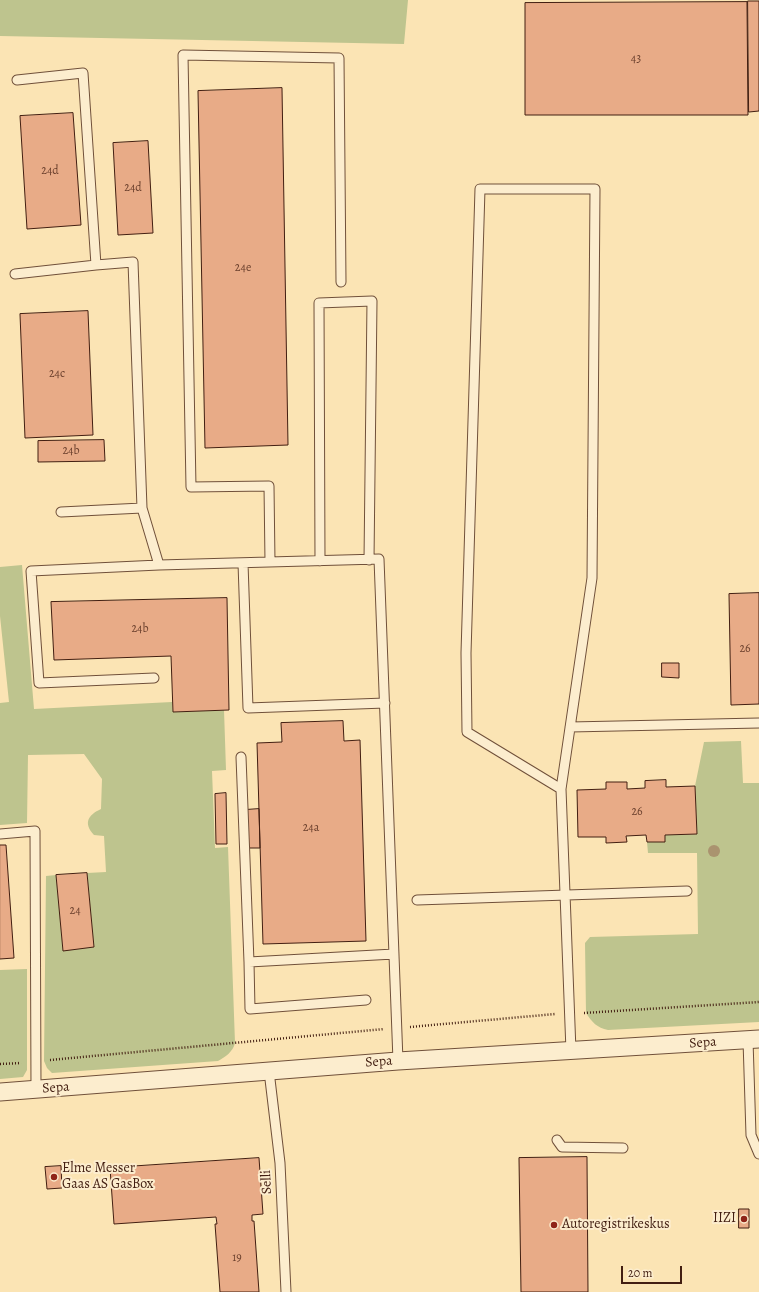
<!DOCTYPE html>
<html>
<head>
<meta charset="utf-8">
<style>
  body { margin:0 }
  #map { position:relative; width:759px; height:1292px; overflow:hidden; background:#fbe4b4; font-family:Alegreya,serif }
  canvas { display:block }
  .scale { position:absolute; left:621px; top:1266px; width:61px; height:18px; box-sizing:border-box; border:2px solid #421e11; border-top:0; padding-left:5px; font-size:12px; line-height:14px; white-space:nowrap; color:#421e11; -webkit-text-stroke:3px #fcedce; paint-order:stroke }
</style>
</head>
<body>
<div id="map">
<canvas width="759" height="1292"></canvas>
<div class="scale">20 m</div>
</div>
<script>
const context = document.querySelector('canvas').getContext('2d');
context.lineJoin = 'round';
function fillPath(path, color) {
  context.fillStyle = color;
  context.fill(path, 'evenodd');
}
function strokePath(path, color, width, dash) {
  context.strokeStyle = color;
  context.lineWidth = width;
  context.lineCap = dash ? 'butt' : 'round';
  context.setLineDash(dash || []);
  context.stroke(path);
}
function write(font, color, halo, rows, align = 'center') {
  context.font = font + ' Alegreya,serif';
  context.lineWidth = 4;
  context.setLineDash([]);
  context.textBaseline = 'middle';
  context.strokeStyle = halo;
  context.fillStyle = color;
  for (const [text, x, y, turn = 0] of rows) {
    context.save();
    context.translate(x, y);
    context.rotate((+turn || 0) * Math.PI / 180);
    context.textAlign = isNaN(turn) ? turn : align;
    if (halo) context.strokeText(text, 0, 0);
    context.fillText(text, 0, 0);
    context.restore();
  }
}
fillPath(new Path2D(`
  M0 0H408L404 44 0 36Z
  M22 565 34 709 172 702 173 712 224 710 226 770 212 771 215 848 228 847 235 1043C233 1052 225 1057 218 1061L52 1073 47 1068 44 1061 46 876 56 875 63 950 94 947 87 873 106 872 104 836 94 835C83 823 88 815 101 809L102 779 84 754 28 755 27 823 0 825V703L9 702 0 616V567Z
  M741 741 743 783H759V1022L608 1030C597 1028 592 1022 586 1013L585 943 590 937 698 934 697 853H648L647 842H665V835L697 834 695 786 704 742Z
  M27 969V1070L23 1077 0 1079V970Z`), '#bec48e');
const building = new Path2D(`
  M748 1H759V111L749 112Z
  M747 2 748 115H525V3Z
  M282 88 288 445 205 448 198 91Z
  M73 113 81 225 27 229 20 116Z
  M148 141 153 233 118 235 113 143Z
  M88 311 93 435 25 438 20 314Z
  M104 440 105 461 38 462V441Z
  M759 593V704L731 705 729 594Z
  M227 598 229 710 173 712 171 656 54 660 51 602Z
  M662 663H679V678L662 677Z
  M343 721 344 741 360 740 366 941 263 944 257 743 282 742 281 723Z
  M666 780V787L695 786 697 834 665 835V842H647L646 835 626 836 627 842 606 843V837H578L577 790 606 789V782H627V789L645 788V781Z
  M226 793 227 844H216L215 794Z
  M259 809 260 848H246L245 810Z
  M0 845H6L14 958 0 959Z
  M87 873 94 947 63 951 56 875Z
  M587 1157 588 1292H521L519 1158Z
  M259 1158 263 1214 252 1215V1221H254L259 1292H220L215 1224H217L216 1217 114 1224 110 1168Z
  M61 1166 62 1188 47 1189 45 1167Z
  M739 1209H749V1228H739Z`);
fillPath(building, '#e8ab87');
strokePath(building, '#421e11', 1);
const lane = new Path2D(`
  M17 80 83 73 96 265 133 262 142 508 159 565 379 559 398 1061
  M15 274 96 265
  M61 512 142 508
  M320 561 319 303 372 301 369 560
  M270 562 269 486 191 487 183 55 339 58 341 282
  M243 563 248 708 385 703
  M154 678 39 683 31 571 159 565
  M570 727 759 723
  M241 757 249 962 394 954
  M561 789 467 732 466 653 480 189H595L592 578 561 789 571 1051
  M0 834 35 831 36 1089
  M417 900 687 891
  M249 962 250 1009 366 1000
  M748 1040 751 1135 759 1154
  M269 1071 280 1163 286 1292
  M557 1140 562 1147 623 1148`);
const street = new Path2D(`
  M0 1092 398 1061 759 1039`);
strokePath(lane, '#70503a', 11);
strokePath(street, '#70503a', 19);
strokePath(new Path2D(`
  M584 1013 759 1002
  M410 1027 555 1014
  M50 1060 384 1029
  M0 1064 21 1063`), '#421e11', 2.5, [1, 2]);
strokePath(lane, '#fcedce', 9);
strokePath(street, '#fcedce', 17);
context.fillStyle = '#aa936f';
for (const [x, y] of [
  [714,851]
]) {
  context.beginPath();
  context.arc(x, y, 6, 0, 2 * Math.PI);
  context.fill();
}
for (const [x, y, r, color] of [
  [54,1177,4,"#8f2418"],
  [744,1219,4,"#8f2418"],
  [554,1225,4,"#8f2418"]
]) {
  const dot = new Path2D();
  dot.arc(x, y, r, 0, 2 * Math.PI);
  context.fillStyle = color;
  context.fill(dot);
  strokePath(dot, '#fcedce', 1.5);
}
write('12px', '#6c412e', null, [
  ["43",636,59],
  ["24d",50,171],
  ["24d",133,188],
  ["24e",243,268],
  ["24c",57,374],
  ["24b",71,451],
  ["24b",140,629],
  ["26",745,649],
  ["26",637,812],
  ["24a",311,828],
  ["24",75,911],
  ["19",237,1258]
]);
write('14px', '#421e11', '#fcedce', [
  ["Sepa",703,1043,-4],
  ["Sepa",379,1062,-4],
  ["Sepa",56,1088,-4],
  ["Selli",267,1182,-93]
]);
write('14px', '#421e11', '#fcedce', [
  ["Elme Messer",62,1169],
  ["Gaas AS GasBox",62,1185],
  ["IIZI",736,1219,"right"],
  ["Autoregistrikeskus",562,1225]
], 'left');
</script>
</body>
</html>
